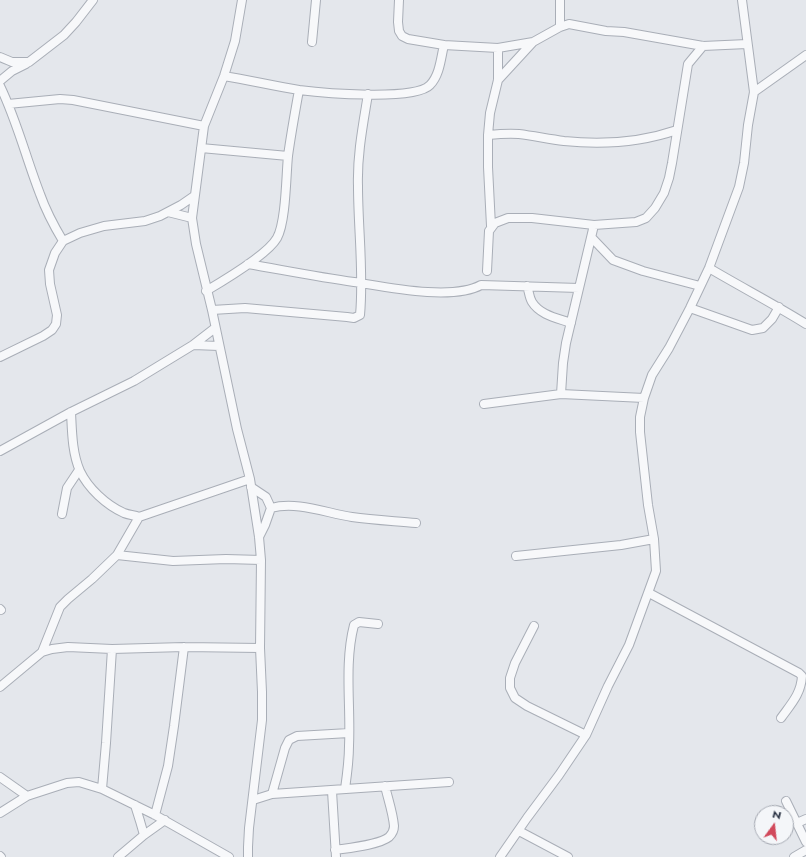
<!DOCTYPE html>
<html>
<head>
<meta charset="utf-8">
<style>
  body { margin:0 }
  #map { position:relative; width:806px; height:857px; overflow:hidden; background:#e4e7ec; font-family:Jost,sans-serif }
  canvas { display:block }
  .north { position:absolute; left:754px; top:805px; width:40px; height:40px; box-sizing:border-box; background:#f4f6f9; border:1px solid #a4a8b1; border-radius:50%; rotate:15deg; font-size:11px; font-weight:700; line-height:16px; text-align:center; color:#2b3445 }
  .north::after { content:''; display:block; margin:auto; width:14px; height:18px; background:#d1495b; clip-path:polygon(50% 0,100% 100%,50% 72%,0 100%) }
</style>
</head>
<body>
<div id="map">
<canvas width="806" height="857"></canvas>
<div class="north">N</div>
</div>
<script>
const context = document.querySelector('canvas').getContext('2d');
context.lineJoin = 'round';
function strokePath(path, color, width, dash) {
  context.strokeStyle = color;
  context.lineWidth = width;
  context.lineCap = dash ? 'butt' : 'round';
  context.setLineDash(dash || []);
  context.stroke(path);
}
const minor = new Path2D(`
  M242 0 235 41 224 76 204 126 192 218 196 244 212 310 237 429 250 479 259 537 261 560 260 648 262 692V720L249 828 248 847V857
  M399 0 398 22 399 31 402 36 408 39 444 45 498 48 533 42 560 27 569 24 606 31 624 32 703 46 747 44
  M560 27V0
  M312 42 316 0
  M0 57 12 62H29L64 35 76 22 93 0
  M224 76C249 80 274 86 299 90 322 93 415 101 430 85 440 75 441 57 444 45
  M498 80 533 42
  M0 81 12 71 26 64
  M0 86C17 121 26 158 40 194 46 211 54 226 63 241
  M754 92 806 55
  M8 104 60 99 73 100 204 126
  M488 135C498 134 509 133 519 134 534 136 549 139 564 141 602 145 642 142 677 130
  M201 148 288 156
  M168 212 192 218
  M491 226 488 167V135L490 113 498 80V48
  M592 238 613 260 643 271 700 286
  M248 264C283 270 318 277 354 282 386 287 452 301 481 285L579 288
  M709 268C741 287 774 304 806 324
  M487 271 489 231 495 223 508 218H532L594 225 636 222 646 218 655 208 664 193 669 178 672 163 688 64 703 46
  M527 286C529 291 529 297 532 302 540 315 557 318 571 323
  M206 291C223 281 268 254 277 238 286 222 286 176 288 156 291 134 295 112 299 90
  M690 308 752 330 763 328 772 319 779 307
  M212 310 245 308 347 317 354 318 360 315C364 273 358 229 358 186 357 155 363 125 368 94
  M193 345 219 346
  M0 357 43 336 52 330 56 324 57 315 50 284 49 270 55 253 63 241 80 233 104 226 145 221 160 216 181 205 194 196
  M561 394 563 363 566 343 594 225
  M484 404 561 394 644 398
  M71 412C72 431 72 453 80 471 88 488 106 505 124 513 129 515 134 515 139 517L250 479
  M0 451 71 412 134 381 193 345 215 328
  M251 487 266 497 271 508 265 525 259 537
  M271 508C297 501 326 513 352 517 373 520 395 521 416 523
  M62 514 67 488 79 470
  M117 555 173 561 226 559 261 560
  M516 556 621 545 654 539
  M649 593 799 673 802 676C801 694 791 704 781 718
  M0 609 1 610
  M534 626 515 663 510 678V688L515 698 527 706 586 735
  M42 652 60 607 68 599 92 579 117 555 139 517
  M0 687 42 652 52 649 68 647 112 649 184 647 260 648
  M0 777 27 796
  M102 789 106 743 112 649
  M345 789C347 775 349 761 349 746 351 706 344 664 354 625L359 622 378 624
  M332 791 336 857
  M272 794 285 748 289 740 297 736 349 733
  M253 800 272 794 449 782
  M786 801 806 842
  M135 805 140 821 144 835
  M0 813 27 796 67 783 79 782 102 789 155 815 229 857
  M155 815 168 766 174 726 184 647
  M797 823 806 819
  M519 831 568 857
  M335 850C348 848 379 845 389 837 392 834 394 830 394 826 393 813 388 799 385 786
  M0 856 1 857
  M118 857 144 835 165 820
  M500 857 527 818 559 775 586 735 608 686 629 645 656 571 654 539 648 505 640 432V417L644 398 652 375 669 348 690 308 709 268 739 187 744 163 748 125 754 92 742 0
  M794 857 806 850`);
strokePath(minor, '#a9aeb7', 10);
strokePath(minor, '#f7f8fa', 8);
</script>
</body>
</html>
